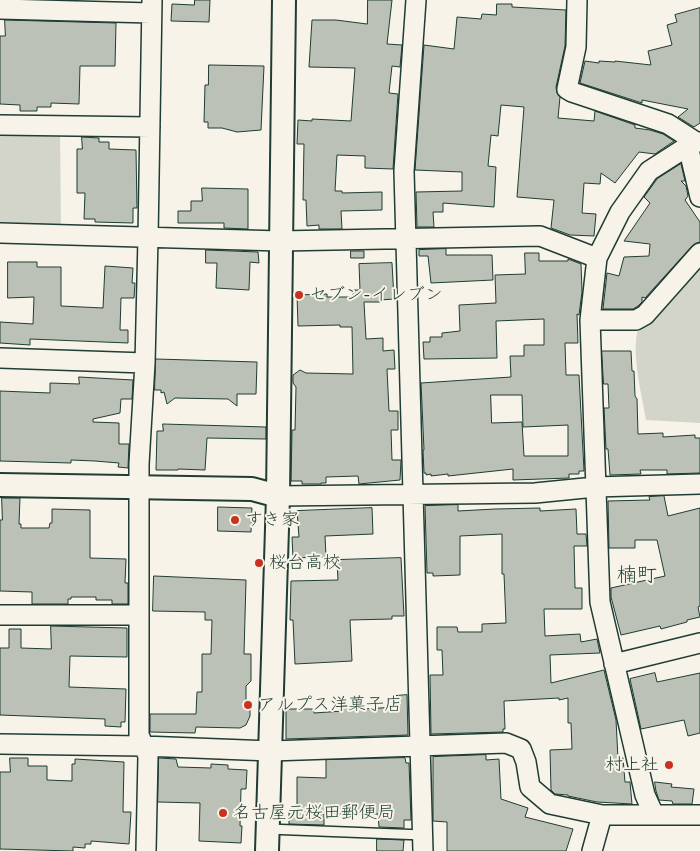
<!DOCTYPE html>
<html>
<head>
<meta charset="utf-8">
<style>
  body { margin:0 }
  canvas { display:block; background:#f7f3e8 }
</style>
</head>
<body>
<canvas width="700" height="851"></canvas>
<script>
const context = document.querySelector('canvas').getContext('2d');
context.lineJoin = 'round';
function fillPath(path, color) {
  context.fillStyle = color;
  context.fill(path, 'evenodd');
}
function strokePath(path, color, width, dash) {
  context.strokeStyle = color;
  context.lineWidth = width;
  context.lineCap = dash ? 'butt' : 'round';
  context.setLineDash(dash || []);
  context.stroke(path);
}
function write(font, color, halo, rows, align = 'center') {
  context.font = font + ' Delius,"Klee One",sans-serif';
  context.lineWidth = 4;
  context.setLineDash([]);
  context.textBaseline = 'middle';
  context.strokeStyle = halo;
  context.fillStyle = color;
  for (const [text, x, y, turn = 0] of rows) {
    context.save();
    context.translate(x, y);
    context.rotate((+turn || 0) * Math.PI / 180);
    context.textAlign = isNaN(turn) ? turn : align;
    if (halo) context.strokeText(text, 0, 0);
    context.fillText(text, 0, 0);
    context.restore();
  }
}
fillPath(new Path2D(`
  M0 128H60L61 232 0 230Z
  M700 261V423L646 420C642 396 632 357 637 334 640 320 688 274 700 261Z`), '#d3d5ca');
const building = new Path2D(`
  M195 0H210L209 22 171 21 172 4 194 5Z
  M368 0H392L387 44 402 45 400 67 392 66 389 93 398 94 393 169 365 168V156L337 155 335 191H342V193L382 192V210L341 211 342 229H319V225L307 226 306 200H303L304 144H297L298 120 312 121V119L351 121 355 68 309 67 312 20H336L367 24Z
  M497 4H512V7L566 10 565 46 556 87 557 93 560 97 558 118 594 121 595 111 635 125V128L650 130 663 134 674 141 655 154 639 152 615 183 601 173 600 184 584 183 582 213 596 214 594 236 570 235 551 228 554 200 517 197 524 107 501 105 498 136 491 135 488 166 496 167 494 207 443 203V212H433L434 227H417L416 192 462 191V172L415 170 424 45 454 49 457 17 481 19 482 14 496 15Z
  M700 8V123L694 127 678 117 688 109 642 100V103L580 83 585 61 599 63V61L615 62V61L651 65 648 51 672 45 667 25 677 22 675 15Z
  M5 20 116 23 115 66H80L79 104 51 103V107H37V111H20V105L0 104V36H5Z
  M209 65 264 66 261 130 237 132 222 128H208V122H204L205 85H208Z
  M82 137 99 138V142H109V149L136 150 137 208H133V223L95 222V219H84L85 193H77V149H82Z
  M681 164 685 181H681L686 186 688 196 685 200 700 222V242L692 246 645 298 642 297V302L638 306 633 309H603L607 273 619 276 624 257 649 256 650 244 624 241 650 203 644 197 657 179Z
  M202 188 248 189V229L224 228V223H178V211H191V201H202Z
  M446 249V255H492L493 280 431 283 428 256H419V250Z
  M206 250 258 252 259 263 250 262 249 290 216 288 217 263H206Z
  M351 251H364V258H351Z
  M525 253H539V261H568V259L581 264 582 292 579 315 577 314 578 343H565L566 375H579L584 471H579V474H569V478L513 480V469L448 476V474L431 476V474L426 475V473H424L423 450H424L421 383 511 377 510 356H524V345H544V319L496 321 497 358 424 359 423 342H430V337H442V333L460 331 459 305 496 303 495 275 525 274ZM491 395H522L523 427 568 425V456H524L522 422 492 423Z
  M8 262H37V267H61V306L103 308 105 266 133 268 132 283H135L134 298H121L120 330H128V343L30 339V345L0 343V322L33 324 34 297 8 298Z
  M392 263 394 299 380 300V302H364L366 339 383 338V351L394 350 395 369H387L389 411H398V430H391L392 460H401L400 480 359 484 358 476 326 477V483H321V484H302V481H291L292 430H295L296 387 293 383V375L300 370 306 373 353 374 352 327H340V325L298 326 297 295 327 294V297H353V290H360L359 264Z
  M602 351H631L632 371H634L635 396 637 399 638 434 663 433V437L695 435V438H700V473L667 474V470H640L641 474 610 475 608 449H606L604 408H609L608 384H604Z
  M156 359 257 362 256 394H237V406L228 399 175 398 167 404 164 392 161 393V390H155Z
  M79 377 133 380 132 399H121L120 413 93 419V422L119 423V444H129L128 468 118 467 119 463 95 461 71 460V463L0 461V391L50 393V383L79 384Z
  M163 424 266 427V439L207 438 205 470 178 469V470H156L157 431H163Z
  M664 496 668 516 700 508V606L698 607 700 617 687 620V622L661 629 660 626 621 635 611 597V588L665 576 657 540H635V548H609L608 501 650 500 649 497Z
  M2 498H20L19 524H21V528H49L50 523H52V509L90 510V558L126 559 125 583H128V604H112V600H96V597H71V599H68V604H32V592L0 591V520H2Z
  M458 505V511L495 509 540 508V511L576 509 577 534H586L587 546H574L575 588H582V609H544L545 636 580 634 581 642 597 639 600 653 550 655 551 683 604 670 616 720 618 759 623 758 625 782H630L632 804 597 802 568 796V795L555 794 551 790 550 750 572 749 571 723H568V698L559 700V698L504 701 505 729H503V732L431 734 430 675H443L442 650H437V627H457L458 632H482V624L506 623 504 574H502V534L460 536V575L433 576V573H427L425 506Z
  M218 507 252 508 251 532 218 531Z
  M372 508 373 534 325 536 326 557 293 558 292 537H299L297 511Z
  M401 558 404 616H392V619L350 620 352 661 295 664 293 620H290L291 581 338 580 337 560Z
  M154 576 246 580 244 654H251V681L246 686V710H250V716L246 725 240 728 196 727 195 733 150 732V714H196L197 692H202V654H211L212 620H205V612L153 611Z
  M51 626 127 628V657L70 656 69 687 126 689 125 722H121V727L105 726V719L0 715V648H9V629H21V648L51 649Z
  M655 673 657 682 700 673V733L688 736 684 720 641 729 630 679Z
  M407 695 408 735 286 739V709H314V713L343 711V706H364V709L396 707V696Z
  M486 755V760L499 759 501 799 528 808 525 817 573 829 566 851H447V822L433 821V757Z
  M10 758H28V766H47V780L72 781V764H75V759L124 762 123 812H131L129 844 91 841V844H85V848L73 847V851L0 849V772H10Z
  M159 758 176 759 178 767 211 768V764L228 765V769L247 770 246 789H241L240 826H242L241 843 199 841 200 803 158 802Z
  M405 758 406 763H409L411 820H404V828L379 827 378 814H324V825L289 824V809H291V806H297V777L326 778V760Z
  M655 782 672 784 671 787 694 789 692 804H673L672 801 659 800 656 791Z
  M377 839 404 840 403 851H377Z`);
fillPath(building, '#bbc1b6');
strokePath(building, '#1f3d34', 1);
const service = new Path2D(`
  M268 829 423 835`);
const minor = new Path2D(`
  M416 0 404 171 423 851
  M577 0 576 47 567 89 572 92 668 124 696 142
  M0 9 151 13
  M0 125 150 127
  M688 146 700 197
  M0 233 280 241 540 236 597 258
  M590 320H636L645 315 700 253
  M0 358 145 363
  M278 496 535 493 595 487 700 484
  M0 615H139
  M614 664 700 643
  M0 744 143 746 271 751 506 743 521 749 526 762 530 787 550 804 602 815H700
  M654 815 645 795 600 602 590 320 597 258 620 212 649 171 688 146 696 142H700
  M146 851 148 756 139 735V464L145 363 148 238 152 0
  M592 851 602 815`);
const tertiary = new Path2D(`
  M0 485 252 489 278 496
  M267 851 278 496 284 0`);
strokePath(service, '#1f3d34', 12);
strokePath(minor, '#1f3d34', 22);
strokePath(tertiary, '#1f3d34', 26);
strokePath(service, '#f7f3e8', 9);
strokePath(minor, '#f7f3e8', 19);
strokePath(tertiary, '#f7f3e8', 22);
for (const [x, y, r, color] of [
  [299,295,5,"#c8321e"],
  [235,520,5,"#c8321e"],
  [259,563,5,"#c8321e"],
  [248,705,5,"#c8321e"],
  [669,765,5,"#c8321e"],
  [223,813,5,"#c8321e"]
]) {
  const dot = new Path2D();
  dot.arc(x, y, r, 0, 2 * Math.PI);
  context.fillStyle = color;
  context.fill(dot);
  strokePath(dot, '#f7f3e8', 2);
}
write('18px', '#1f3d34', '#f7f3e8', [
  ["セブン-イレブン",309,295],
  ["すき家",245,520],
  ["桜台高校",269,563],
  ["アルプス洋菓子店",258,705],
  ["村上社",659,765,"right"],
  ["名古屋元桜田郵便局",233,813]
], 'left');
write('20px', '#1f3d34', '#f7f3e8', [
  ["楠町",637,575]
]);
</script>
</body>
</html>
